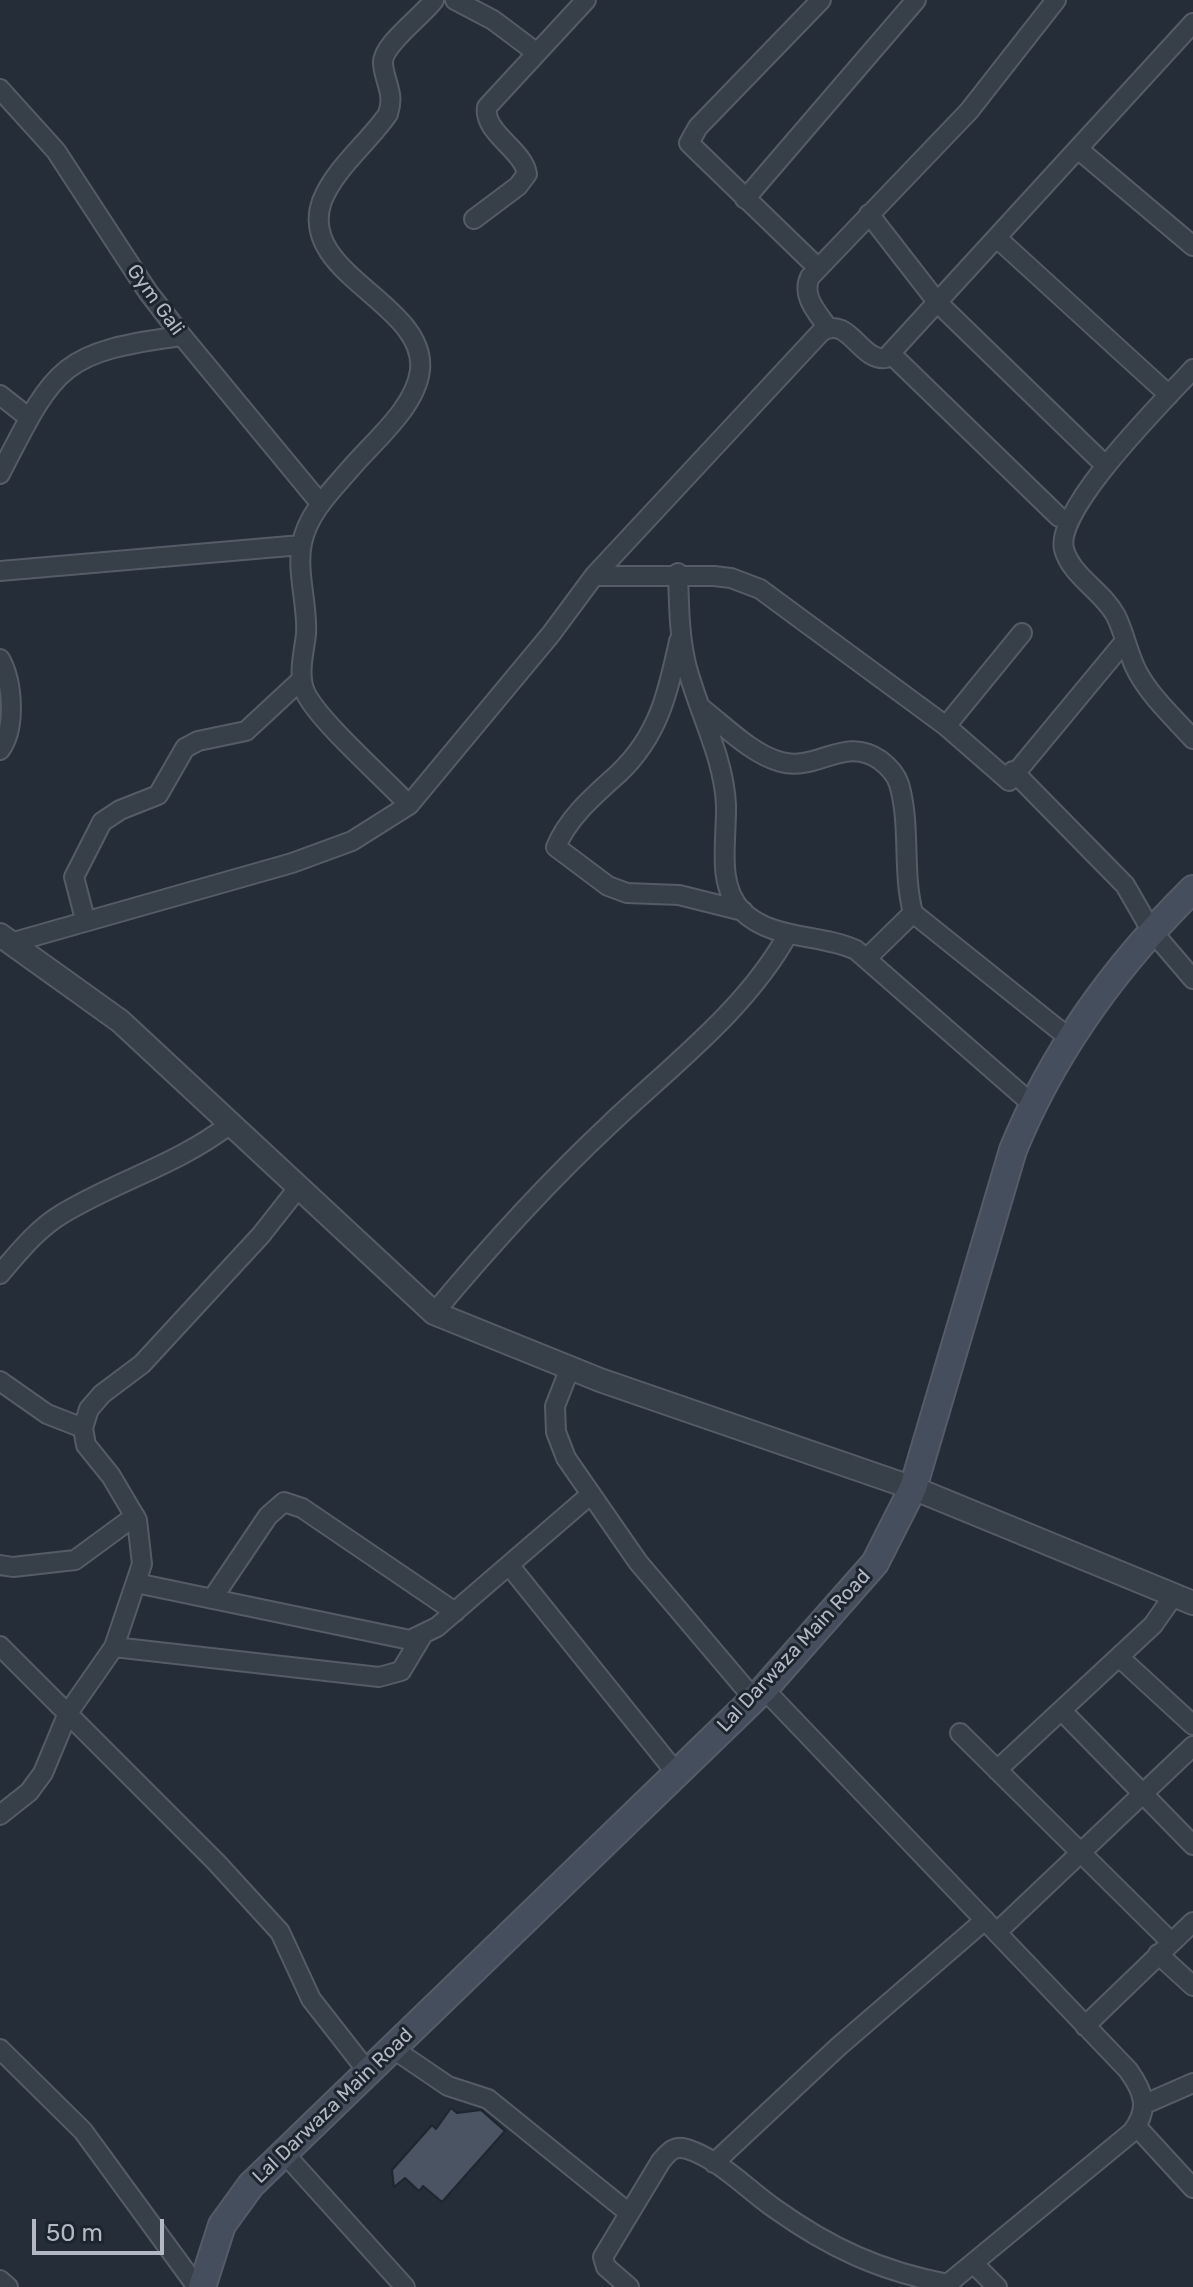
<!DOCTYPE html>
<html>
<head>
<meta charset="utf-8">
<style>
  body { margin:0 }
  #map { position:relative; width:1193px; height:2287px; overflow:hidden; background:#242d38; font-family:Rubik,sans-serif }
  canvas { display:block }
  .scale { position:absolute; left:32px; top:2219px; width:132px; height:36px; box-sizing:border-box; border:4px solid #b2b9c5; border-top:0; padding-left:10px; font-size:24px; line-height:28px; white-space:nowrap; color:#b2b9c5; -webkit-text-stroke:6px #1c242e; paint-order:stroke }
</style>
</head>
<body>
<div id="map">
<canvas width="1193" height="2287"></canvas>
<div class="scale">50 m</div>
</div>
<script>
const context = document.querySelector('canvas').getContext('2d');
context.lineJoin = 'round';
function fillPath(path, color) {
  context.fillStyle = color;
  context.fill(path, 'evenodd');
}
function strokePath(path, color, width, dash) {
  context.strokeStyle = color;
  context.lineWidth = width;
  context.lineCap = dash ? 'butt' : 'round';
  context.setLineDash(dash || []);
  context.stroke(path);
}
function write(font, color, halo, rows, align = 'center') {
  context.font = font + ' Rubik,sans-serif';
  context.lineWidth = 6;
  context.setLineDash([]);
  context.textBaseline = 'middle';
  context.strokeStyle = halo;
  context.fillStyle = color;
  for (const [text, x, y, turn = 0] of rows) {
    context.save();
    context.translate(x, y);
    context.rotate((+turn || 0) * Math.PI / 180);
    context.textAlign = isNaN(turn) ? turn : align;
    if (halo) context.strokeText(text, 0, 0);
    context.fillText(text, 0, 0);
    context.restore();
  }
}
const building = new Path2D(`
  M451 2108 457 2113 481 2110 505 2131 442 2202 423 2186 419 2191 405 2178 394 2187 392 2170 432 2125 436 2129Z`);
fillPath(building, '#4a5462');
strokePath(building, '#1e2630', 2);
const minor = new Path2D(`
  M455 0 493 20 537 53
  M0 89 56 151 148 292 182 336 320 503
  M1078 149 1193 246
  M745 199 916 0
  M869 214 938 303 1106 466
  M474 219 518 186 527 174C523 149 483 133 487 107L586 0
  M997 238 1169 395
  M817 267 689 143 698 127 821 0
  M828 328C817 312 801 296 810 277L969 111 1056 0
  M891 354 1059 517
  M1193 369C1165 400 1054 509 1064 549 1071 576 1103 591 1116 616 1125 634 1128 655 1138 673 1152 698 1174 718 1193 739
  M0 395 28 417
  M0 474C55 367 59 352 182 336
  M0 571 301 545
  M678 573C679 604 679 634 686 664 698 711 724 757 726 805 727 839 716 885 742 911 773 941 819 933 856 950L1032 1104
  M594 576H714L731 578 760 589 946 726 1009 781 1125 641
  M679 641C668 692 659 735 619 773 596 794 568 817 556 847L608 886 627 893 679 895 743 911
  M0 659C13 682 16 729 0 750
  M700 707C724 725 751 754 781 762 817 772 845 735 880 760 888 766 896 775 899 784 911 825 902 871 913 913L1069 1038
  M946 726 1022 633
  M1013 771 1125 885 1151 930 1193 979
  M409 805 551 634 594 576 821 332C849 314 860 362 886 358L1193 23
  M85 919 74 877 102 822 120 810 158 795 185 748 198 741 246 731 302 679
  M14 942 292 863 352 841 409 805C384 778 321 723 306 694 297 676 304 653 306 634 308 605 296 572 302 543 308 513 332 490 351 468 374 441 416 407 420 370 427 303 296 274 322 201 335 168 368 143 388 114 395 93 385 84 383 64 381 45 423 16 434 0
  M867 958 913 913
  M0 1274C19 1252 37 1229 62 1214 116 1181 179 1164 230 1124
  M434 1313C489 1247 546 1184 609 1125 671 1066 746 1010 788 934
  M570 1368 555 1406 556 1432 566 1458 638 1562 754 1699
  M0 1381 47 1414 83 1428
  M0 1565 13 1567 75 1560 135 1516
  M509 1565 677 1774
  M136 1583 410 1640 437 1627 590 1495
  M212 1599 268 1516 284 1502 302 1508 455 1612
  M0 1646 216 1862 280 1932 311 1999 368 2072
  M114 1647 379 1677 401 1671 422 1636
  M1119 1657 1193 1725
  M764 1689 1128 2070C1144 2092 1150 2109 1132 2132L944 2287
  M1062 1711 1193 1845
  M960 1733 1171 1942
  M997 1770 1153 1625 1174 1595
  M0 1815 29 1792 43 1773 68 1713 114 1647 142 1564 137 1520 111 1476 86 1445 83 1428 89 1409 102 1394 142 1364 261 1235 298 1188
  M997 1932 1193 1746
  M1158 1954 1193 1986
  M1085 2026 1193 1922
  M392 2048 448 2086 488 2099 629 2213
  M0 2049 83 2131 197 2287
  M1145 2104 1193 2083
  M1136 2126 1193 2188
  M284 2153 405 2287
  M714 2163 838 2047 985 1920
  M973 2263 997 2287
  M0 2280 8 2287
  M629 2287 606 2267 603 2257 661 2161C669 2152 674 2145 687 2149 719 2159 747 2189 774 2208 830 2248 880 2271 948 2284`);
const tertiary = new Path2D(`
  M0 935 120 1021 434 1313 600 1380 913 1488 1193 1603`);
const secondary = new Path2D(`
  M202 2287 222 2225 251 2185 764 1689 875 1563 913 1488 1013 1150C1054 1049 1116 965 1193 889`);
strokePath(minor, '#555c67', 22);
strokePath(tertiary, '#555c67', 26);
strokePath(secondary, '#555c67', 30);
strokePath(minor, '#373f49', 18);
strokePath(tertiary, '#373f49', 22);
strokePath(secondary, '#454e5c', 26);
write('20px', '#b2b9c5', '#1c242e', [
  ["Gym Gali",155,300,54],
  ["Lal Darwaza Main Road",794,1651,-47],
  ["Lal Darwaza Main Road",333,2106,-44]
]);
</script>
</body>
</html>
